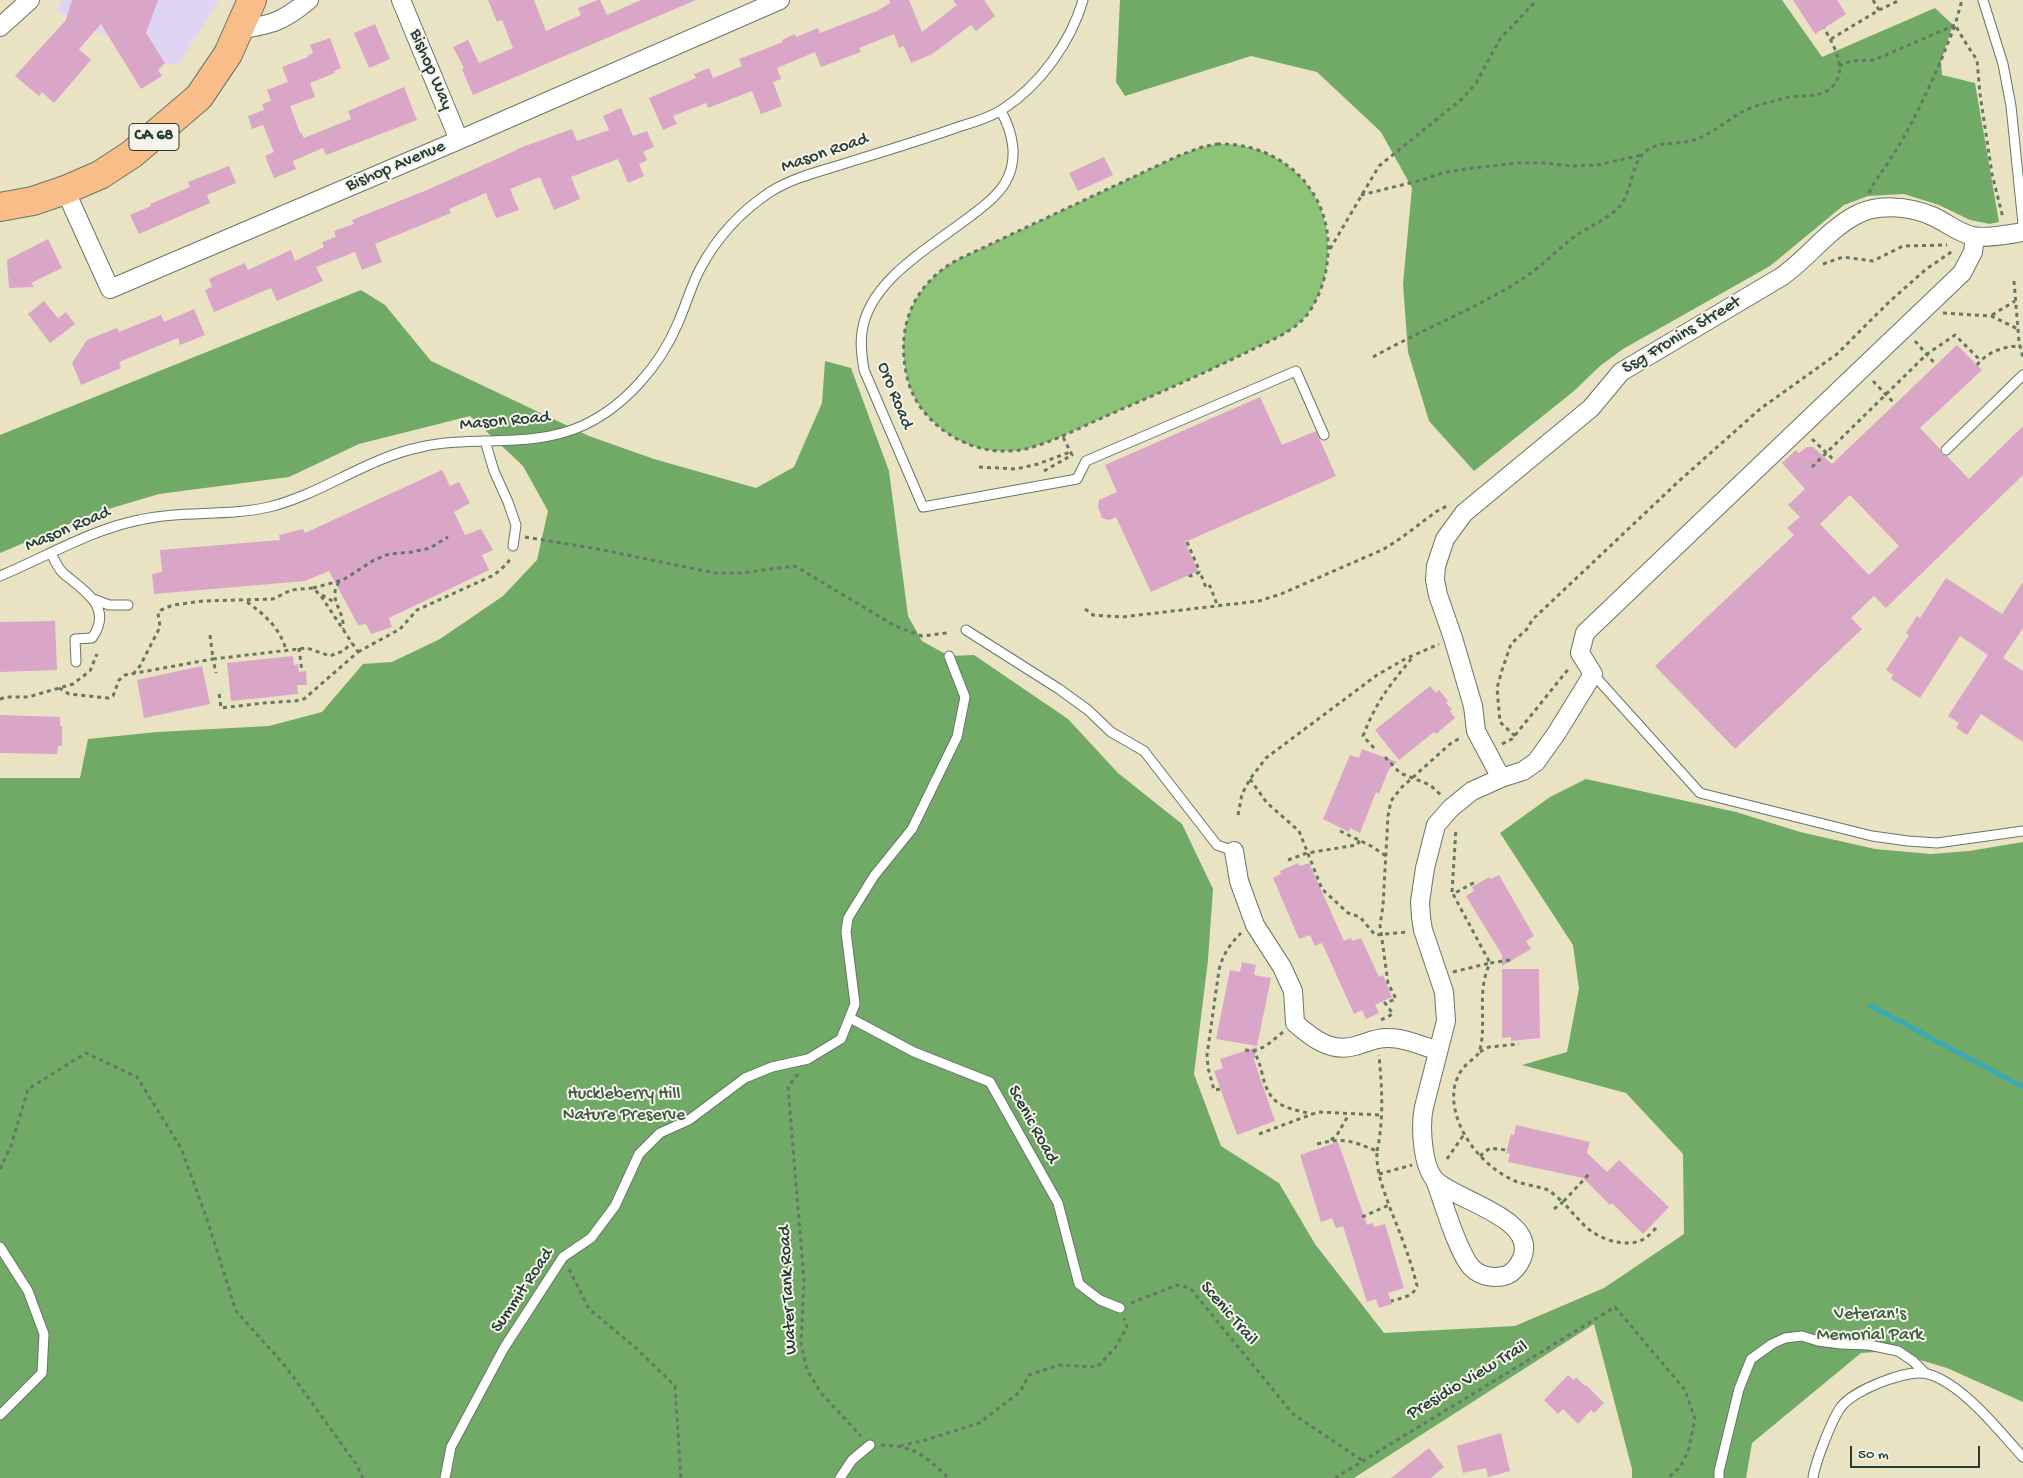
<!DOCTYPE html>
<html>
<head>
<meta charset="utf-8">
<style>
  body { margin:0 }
  #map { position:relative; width:2023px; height:1478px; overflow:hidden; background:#e9e3c3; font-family:"Gochi Hand",sans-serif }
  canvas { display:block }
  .scale { position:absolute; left:1850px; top:1446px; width:130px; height:22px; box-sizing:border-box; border:2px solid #1f3d34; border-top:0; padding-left:6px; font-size:15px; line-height:18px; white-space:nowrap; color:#1f3d34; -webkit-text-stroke:4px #f7f3e8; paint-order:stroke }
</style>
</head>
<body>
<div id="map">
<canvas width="2023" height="1478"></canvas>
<div class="scale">50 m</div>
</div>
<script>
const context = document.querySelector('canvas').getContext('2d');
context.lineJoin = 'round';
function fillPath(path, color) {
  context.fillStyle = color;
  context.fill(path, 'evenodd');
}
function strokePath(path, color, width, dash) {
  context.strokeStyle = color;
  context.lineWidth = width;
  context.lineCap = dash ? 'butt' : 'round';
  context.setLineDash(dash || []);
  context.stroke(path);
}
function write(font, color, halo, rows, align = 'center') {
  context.font = font + ' "Gochi Hand",sans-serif';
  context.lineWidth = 4;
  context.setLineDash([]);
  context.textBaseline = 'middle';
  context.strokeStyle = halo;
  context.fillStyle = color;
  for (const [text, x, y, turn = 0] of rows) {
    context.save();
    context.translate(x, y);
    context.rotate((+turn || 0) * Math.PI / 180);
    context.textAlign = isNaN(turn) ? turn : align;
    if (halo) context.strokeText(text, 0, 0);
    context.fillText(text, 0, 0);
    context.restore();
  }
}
fillPath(new Path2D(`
  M61 0H219L178 65 165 63 141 89 110 38 57 11Z`), '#e0d4f4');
fillPath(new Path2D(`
  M1217 144C1284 142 1337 195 1327 264 1325 281 1318 300 1307 315 1292 333 1269 341 1249 351 1205 373 1159 393 1113 413 1085 425 1056 441 1026 449 1019 451 1009 451 1001 451 959 450 916 418 907 377 895 326 914 283 959 259L1178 156 1202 147Z`), '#8cc376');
fillPath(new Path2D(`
  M1120 0H1782L1822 57 1935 8 1953 25 1941 61 1942 75 1975 83 1999 222 1990 224 1970 220 1939 205 1904 194 1868 196 1844 205 1770 266 1623 349 1600 366 1574 391 1474 471 1429 421 1408 352 1403 284 1412 188 1381 132 1317 72 1251 56 1125 96 1116 82Z
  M361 290 385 305 431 361 589 436 654 459 756 488 794 467 822 403 825 361 851 368 889 471 908 616 922 641 949 656 974 655 1068 719 1118 773 1182 824 1213 889 1208 960 1194 1074 1221 1146 1279 1183 1315 1244 1384 1333 1515 1326 1604 1288 1684 1234 1683 1154 1626 1093 1522 1065 1567 1052 1579 989 1573 945 1500 833 1550 797 1586 779 1736 812 1800 832 1875 849 1931 854 1969 851 2023 842V1402L1947 1368 1890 1351 1861 1353 1752 1443 1746 1478H1632V1469L1594 1324 1354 1478H0V778H80L88 739 157 732 269 726 322 712 363 664 392 662 440 639 503 596 537 560 548 511 523 466 470 416 359 444 289 477 159 494 95 513 0 553V435Z`), '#71a967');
strokePath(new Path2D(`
  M1871 1006 2023 1087`), '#39abb2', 5);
fillPath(new Path2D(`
  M72 0H158L146 33 165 63 158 70 162 76 141 89 101 24 79 49 91 60 54 103 42 92 39 96 15 76 66 20Z
  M488 0H534L546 31 581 15 578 8 598 0H600L607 15 641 0H696L473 95 462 69 464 68 453 47 468 40 479 63 513 48 502 20 497 22Z
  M889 0H909L922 32 957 5 953 0H984L995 16 976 31 971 25 932 54 911 63 904 46 899 48 894 34 859 48 861 52 821 67 815 52 777 68 781 79 773 82 782 106 761 114 752 91 708 108 706 103 673 116 677 124 663 130 649 98 696 78 694 74 709 68 713 78 742 66 739 59 783 42 782 40 795 34 796 37 818 28 820 33 877 11 890 3Z
  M1793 0H1837L1846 14 1815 34Z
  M375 24 390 59 369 68 354 33Z
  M330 38 341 68 334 71 335 73 310 83 315 97 290 106 300 133 301 132 304 138 351 119 348 111 404 87 417 120 326 155 323 148 293 161 296 169 274 178 265 156 274 152 263 125 252 129 248 116 264 110 262 104 271 101 267 90 288 82 282 67 308 57 307 56 313 53 310 45Z
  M621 108 633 136 647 131 654 147 643 152 647 160 639 164 644 176 628 183 618 159 571 177 580 199 554 210 540 177 510 189 519 210 496 218 486 193 449 209 451 213 375 244 382 262 362 270 355 252 316 267 323 281 277 301 271 288 214 312 205 290 212 287 209 279 245 263 248 270 291 250 295 261 324 247 322 242 336 237 334 231 354 224 352 220 427 190 517 150V149L572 129 577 141 609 130 603 116Z
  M1104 157 1113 175 1078 191 1069 173Z
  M229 166 236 183 207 195 210 203 139 234 130 215 151 206 150 204 190 187 188 182Z
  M48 239 62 268 31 283 34 287 9 288 7 260Z
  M44 301 58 318 66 312 75 324 50 343 28 314Z
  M194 309 205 335 180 345 178 338 119 362 121 368 81 385 72 363 87 340 117 328 119 332 161 315 164 322Z
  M1957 345 1982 370 1920 428 1940 449 1941 454 1947 456 1969 479 2023 426V475L1886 608 1874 596 1851 618 1862 629 1735 749 1655 666 1794 535 1787 528 1800 517 1788 505 1805 489 1782 463 1796 450 1799 453 1807 447H1813L1832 464ZM1850 495 1899 546 1869 575 1820 524Z
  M1260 397 1282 445 1316 431 1336 476 1185 542 1198 571 1151 592 1116 517 1109 520 1102 518 1098 507 1099 500 1117 492 1105 465Z
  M442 470 450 486 459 482 470 503 454 512 465 535 481 529 493 550 482 555 489 570 389 618 392 627 371 634 366 624 358 625 329 571 305 581 154 594 152 574 162 572 160 550 280 540 279 535 303 529 305 533Z
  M1946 578 2002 614 2023 582V628L2003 658 2023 671V742L1981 714 1967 735 1956 728 1959 723 1948 716 1988 655 1960 636 1920 698 1891 679 1893 675 1886 670 1909 635 1906 633 1917 616 1920 618Z
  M55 621 57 670 0 672V622Z
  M293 656 294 665 298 664 299 672 306 671 307 685H297L298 694 231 701 227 663Z
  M202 666 210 704 144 718 137 680Z
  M1430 686 1436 693 1439 690 1448 701 1446 703 1452 709 1450 711 1455 718 1436 734 1434 732 1399 760 1375 730Z
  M0 715 60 717V726H62V746H58L57 754 0 753Z
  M1362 749 1397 762 1389 769 1379 794 1376 792 1360 833 1350 828 1349 832 1323 819 1350 755 1359 758Z
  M1298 863 1300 866 1309 863 1344 941 1351 938 1352 941 1361 938 1379 977 1383 975 1392 997 1375 1005 1379 1013 1366 1019 1362 1010 1354 1014 1322 943 1315 946 1310 935 1299 939 1273 878 1281 874 1280 871Z
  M1499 875 1534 936 1526 941 1531 949 1502 966V955L1466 896 1474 891 1472 887 1489 877 1490 879Z
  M1242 962 1256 965 1254 975 1271 978 1257 1046 1216 1039 1230 970 1240 972Z
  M1502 969H1539L1540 1038 1511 1041V1037L1502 1038Z
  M1257 1047 1254 1060 1275 1121 1237 1135 1214 1071 1223 1068 1220 1059Z
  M1516 1125 1590 1142 1587 1153 1607 1172 1619 1160 1669 1207 1643 1234 1612 1203 1610 1205 1583 1178 1508 1162 1510 1154 1506 1153 1511 1134 1514 1135Z
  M1338 1142 1367 1225 1372 1223 1374 1227 1385 1224 1404 1288 1388 1293 1392 1304 1379 1308 1376 1299 1367 1302 1343 1226 1336 1228 1332 1218 1321 1222 1300 1155Z
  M1568 1375 1574 1380 1576 1377 1585 1386 1586 1385 1604 1403 1594 1413 1591 1410 1578 1424 1563 1409 1558 1414 1544 1400Z
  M1501 1433 1510 1471 1488 1477 1486 1468 1463 1473 1457 1446Z
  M1429 1448 1444 1467 1431 1478H1391Z`), '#d9a6c8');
const service = new Path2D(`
  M1983 0 2003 64 2011 106 2023 224
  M1001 111C1013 133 1019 160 1005 183 997 196 984 206 972 215 934 245 869 279 862 332 860 345 862 357 864 370L923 507 1077 479 1086 461 1296 371 1324 435
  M485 441 494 471 508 502 516 525 513 546
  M1946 450 2023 375
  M51 553C55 561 57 567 63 573 84 591 114 607 92 638L75 639 76 662
  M0 576C46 557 90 530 139 520 182 510 226 517 269 507 322 494 367 458 421 447 474 435 530 449 582 426 624 407 660 366 678 323 686 305 691 286 700 269 717 237 740 212 770 192 792 178 818 172 843 164 882 152 922 140 961 126 975 122 991 117 1003 109 1040 85 1071 42 1083 0
  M93 599 109 605H128
  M966 630 1059 689 1088 710 1111 732 1144 751 1217 845 1234 851
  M1593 674 1700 793 1872 836 1908 841 1937 843 2023 831
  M850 1018 914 1052 990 1082 1058 1203 1079 1284 1100 1300 1120 1308
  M0 1247 28 1291 44 1334 42 1373 0 1415
  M445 1478 451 1447 504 1348 563 1257 591 1238 615 1206 639 1154 660 1133 689 1120 745 1078 772 1067 808 1059 841 1039 855 1004 846 932 848 918 874 876 912 829 957 737 965 697 949 656
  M840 1478 852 1460 870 1445
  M1719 1478V1471L1739 1389 1751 1359 1772 1344 1785 1338 1802 1336 1818 1341 1841 1344 1869 1345 1898 1351 1913 1361 1925 1373
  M1813 1478C1815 1463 1832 1419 1841 1407 1853 1390 1909 1368 1928 1374 1963 1384 1999 1431 2023 1457`);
const minor = new Path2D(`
  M401 0 459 140
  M0 27 30 0
  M239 30C273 24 282 22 309 0
  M65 190 110 289 459 140 780 0
  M1501 778 1476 731 1473 706 1453 638 1438 595 1435 580 1436 566 1445 539 1464 513 1591 408 1621 372 1781 277C1807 259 1826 232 1854 216 1877 203 1909 206 1932 216 1946 222 1958 233 1973 236 1985 239 2010 234 2023 232
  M1234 851 1239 881 1255 925 1282 967 1293 991 1295 1023C1312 1038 1331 1053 1355 1046 1366 1043 1377 1037 1389 1038 1405 1038 1423 1046 1438 1051
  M1435 1180C1443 1201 1458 1254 1472 1268 1481 1277 1496 1279 1507 1275 1514 1272 1519 1265 1522 1258 1538 1219 1458 1201 1436 1181 1422 1167 1420 1126 1424 1107L1446 1021 1444 992 1423 930 1421 917 1420 902 1425 868 1436 825 1451 808 1472 791 1501 778 1523 771 1536 762 1556 734 1593 674 1580 653 1585 633 1962 273 1973 252 1975 237`);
const primary = new Path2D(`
  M0 207 33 201 65 190 100 175 132 154 199 97 228 54 252 0`);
strokePath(service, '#676', 11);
strokePath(minor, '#676', 20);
strokePath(primary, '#676', 30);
strokePath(new Path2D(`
  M1873 0 1879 10
  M1831 39 1879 10 1900 0
  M1839 66 1851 61 1874 60 1955 25 1962 0
  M1217 144C1284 142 1337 195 1327 264 1325 281 1318 300 1307 315 1292 333 1269 341 1249 351 1205 373 1159 393 1113 413 1085 425 1056 441 1026 449 1019 451 1009 451 1001 451 959 450 916 418 907 377 895 326 914 283 959 259L1178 156 1202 147Z
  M1869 193C1877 176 1889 163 1898 147 1921 108 1939 67 1955 25L1967 45 1977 60 1980 94 1992 174 2003 218
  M1361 195 1422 180 1442 173 1466 169 1515 163H1543L1571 166 1597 165 1642 155
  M1330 249 1379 166 1463 98 1476 83 1500 39 1537 0
  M1823 264 1843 257 1873 261 1903 246 1947 245
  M2014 281 2019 342 2023 358
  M1943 313 1991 316 2018 329
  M1992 315 2015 301
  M1915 341 1936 365
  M1373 357C1423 329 1476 309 1524 278 1542 266 1557 250 1574 237 1588 227 1606 220 1618 208 1635 191 1628 158 1653 147 1666 141 1683 145 1697 139 1713 133 1727 120 1742 112 1755 105 1771 102 1785 98 1800 94 1821 99 1832 87 1849 70 1833 44 1824 28
  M1977 365C1987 352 2004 346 2020 346
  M1873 381 1895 404
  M1812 439 1835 461
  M979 467 1016 469 1038 464 1070 452
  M1812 467 1927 354 1955 335 1981 361
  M1044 471 1072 455 1062 435
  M525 537 598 549 715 573H741L795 566 895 626 922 636 947 633
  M1187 542 1200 572
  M1189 575 1190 576 1200 572 1206 588 1210 586 1218 607
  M339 582C327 600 345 610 343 629
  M313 588 343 580 374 560 389 554 412 552 430 548 448 537
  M322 595 336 603
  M247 602C265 615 280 628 286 650
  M1085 609 1093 615 1122 617 1259 601 1281 594 1384 549 1401 538 1437 511 1447 506
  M210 635 213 659 307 648 330 656 343 651 352 643
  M299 648 302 672
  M358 652 400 629 417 610 494 575 507 564 511 557
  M133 674 140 666 160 627 158 613 161 610 173 605 203 601 273 599 291 590 313 588 321 596 358 652 304 699 295 701 264 703 221 708 219 693
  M59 688 69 694 108 698 113 696 119 680 125 675 213 659 216 673
  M0 699 6 697H28L73 684 90 671 97 654
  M1515 736 1500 722 1497 688 1502 670 1511 644 1528 628 1532 620 1679 481 1760 409 1837 354 1888 303 1925 270 1954 250
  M1502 744 1512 739 1570 667
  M1374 748 1363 736C1376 702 1389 686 1412 658
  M1385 757 1400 773 1430 785 1441 795
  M1250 779 1267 803 1299 831 1322 889 1348 913 1360 917 1375 935 1408 932
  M1238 815 1242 794 1250 779 1266 758 1377 675 1405 659 1439 644
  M1340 831 1371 846 1386 856
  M1288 860 1307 853 1357 845 1360 840
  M1452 892 1456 828
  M1510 960 1490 963C1476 993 1487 1020 1480 1050 1478 1057 1470 1060 1465 1066 1459 1072 1455 1082 1454 1090 1450 1127 1482 1167 1515 1181 1525 1185 1537 1186 1548 1190 1553 1193 1558 1198 1563 1202L1589 1174
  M1453 972 1490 963 1453 894 1477 881
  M1381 1020 1393 1014 1385 1003 1396 999 1388 983 1380 925 1383 906 1388 816 1391 801 1401 788 1450 744 1462 737
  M1283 1032 1266 1046 1254 1051C1258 1059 1260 1065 1262 1073 1269 1106 1283 1107 1312 1114
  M1245 1050 1254 1051
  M1480 1052 1489 1047 1519 1044
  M798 1074 788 1087 804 1281 801 1344 807 1370 821 1393 861 1436
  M1220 1089 1214 1090 1208 1068 1207 1055 1219 970C1223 954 1230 944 1241 933
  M1259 1134 1318 1112 1381 1115
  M1331 1140 1337 1135 1349 1114
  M1317 1144C1345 1137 1351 1141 1377 1151 1376 1172 1383 1188 1390 1208 1400 1233 1411 1260 1417 1286 1413 1297 1401 1298 1391 1301
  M1377 1151C1384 1120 1382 1087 1379 1055
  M1480 1156 1490 1148 1506 1150
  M1447 1159 1465 1133
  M0 1169 11 1146 28 1089 86 1053 137 1077 181 1148 206 1216 236 1311 286 1367 356 1464 363 1478
  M1379 1174 1412 1165
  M1554 1209 1563 1202C1570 1210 1577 1218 1585 1226 1598 1239 1626 1249 1644 1239 1649 1236 1654 1230 1658 1226
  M1362 1217 1389 1205
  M569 1269 589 1309 636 1348 675 1386 681 1478
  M1131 1303 1177 1285 1190 1288 1293 1414 1363 1461
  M881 1445C914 1446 925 1455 948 1478
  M900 1446 926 1440 979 1423 1020 1392 1029 1375 1059 1365 1097 1367 1115 1348 1127 1327 1124 1318
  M1335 1478 1615 1307 1685 1390 1695 1419 1688 1452 1680 1467 1668 1478`), '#676', 3, [4, 4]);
strokePath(service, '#fff', 9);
strokePath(minor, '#fff', 18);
strokePath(primary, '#f8bd88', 28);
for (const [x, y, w] of [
  [154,137,50]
]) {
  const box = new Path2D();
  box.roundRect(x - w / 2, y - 13.5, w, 27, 4);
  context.fillStyle = '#f7f3e8';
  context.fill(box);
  strokePath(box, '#1f3d34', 1);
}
write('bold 16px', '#1f3d34', null, [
  ["CA 68",154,137]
]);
write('18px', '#1f3d34', '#f7f3e8', [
  ["Bishop Way",430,70,67],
  ["Mason Road",825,154,-19],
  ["Bishop Avenue",396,167,-23],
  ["Ssg Fronins Street",1682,336,-31],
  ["Oro Road",894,396,68],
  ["Mason Road",505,422,-5],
  ["Mason Road",68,530,-23],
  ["Scenic Road",1032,1125,61],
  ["Water Tank Road",789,1290,-93],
  ["Summit Road",523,1291,-56],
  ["Scenic Trail",1228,1314,49],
  ["Presidio View Trail",1468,1381,-31]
]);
write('18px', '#3a5e44', '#f7f3e8', [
  ["Huckleberry Hill",624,1095],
  ["Nature Preserve",624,1116],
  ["Veteran's",1870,1315],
  ["Memorial Park",1870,1336]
]);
</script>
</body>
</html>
